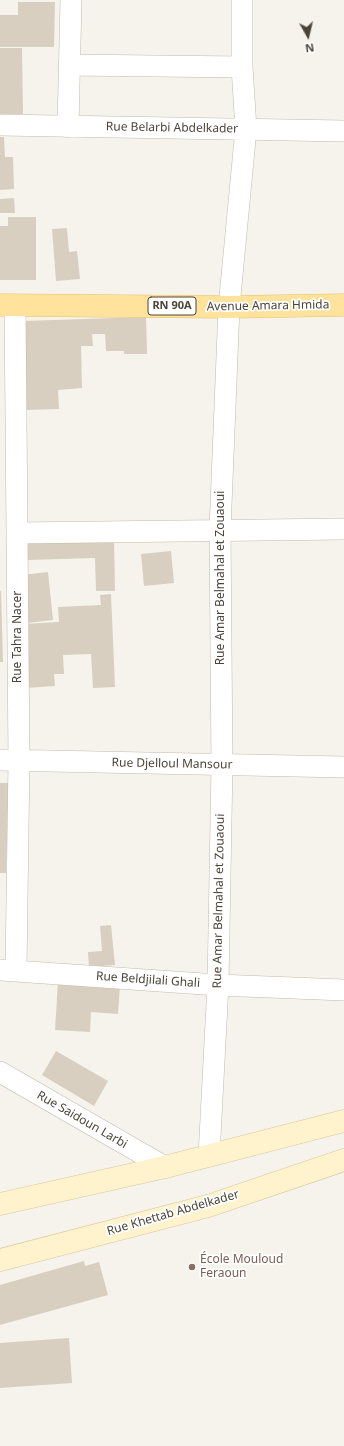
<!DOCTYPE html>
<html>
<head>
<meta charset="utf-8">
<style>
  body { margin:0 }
  #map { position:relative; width:344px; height:1446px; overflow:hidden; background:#f6f3ec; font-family:"Noto Sans",sans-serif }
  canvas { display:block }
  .north { position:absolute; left:288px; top:16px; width:40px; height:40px; -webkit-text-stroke:3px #fff; paint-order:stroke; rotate:172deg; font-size:11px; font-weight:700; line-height:16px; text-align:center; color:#4b4439 }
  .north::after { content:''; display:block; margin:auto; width:14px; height:18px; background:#4b4439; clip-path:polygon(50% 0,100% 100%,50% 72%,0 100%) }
</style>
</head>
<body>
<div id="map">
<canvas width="344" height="1446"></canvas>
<div class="north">N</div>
</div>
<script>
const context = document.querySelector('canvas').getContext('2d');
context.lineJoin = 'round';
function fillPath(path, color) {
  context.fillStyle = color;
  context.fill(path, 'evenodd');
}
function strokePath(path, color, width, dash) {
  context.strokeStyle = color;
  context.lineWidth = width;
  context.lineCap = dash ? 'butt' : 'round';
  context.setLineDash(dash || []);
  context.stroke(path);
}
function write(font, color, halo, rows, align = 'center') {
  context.font = font + ' "Noto Sans",sans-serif';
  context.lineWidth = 3.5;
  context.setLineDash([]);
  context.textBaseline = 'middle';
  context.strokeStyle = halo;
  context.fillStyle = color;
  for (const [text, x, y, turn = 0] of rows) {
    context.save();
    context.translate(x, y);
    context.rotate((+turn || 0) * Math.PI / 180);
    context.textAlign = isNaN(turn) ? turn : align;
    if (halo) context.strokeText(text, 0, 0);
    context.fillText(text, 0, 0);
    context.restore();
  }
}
fillPath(new Path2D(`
  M18 2H55L54 47H0V15H18Z
  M0 48H22L23 114H0Z
  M0 137H4L5 157H13L14 189 0 190Z
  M14 198 15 213H0V199Z
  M8 217H36V280H0V226H8Z
  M67 228 69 252 77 251 80 279 56 281 52 229Z
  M146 317 147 354H124V351H106L105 334H92L93 346H81L82 388 58 390 59 409 26 410 23 321Z
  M27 540H114L115 591H96L95 558 28 560Z
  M171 551 174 583 144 586 141 554Z
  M48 572 53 620 27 623 22 575Z
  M0 591H1L3 662H0Z
  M111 594 115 687 93 688 91 654 63 655 64 674H54L55 686 26 688 23 624 59 622 58 607 101 605 100 595Z
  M0 783H9L6 873H0Z
  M111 925 115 965 89 967 88 952 102 951 100 926Z
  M58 982 120 985 118 1014 91 1012 90 1032 55 1030Z
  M56 1051 108 1081 94 1106 42 1075Z
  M84 1261 85 1266 99 1262 108 1295 0 1325V1285Z
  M69 1338 72 1383 0 1388V1343Z`), '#d8cfc1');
const street = new Path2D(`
  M69 65 242 67
  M0 125 344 131
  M68 127 71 0
  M15 305 19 760 16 970
  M18 533 344 529
  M0 760 344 767
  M0 970 218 985 344 990
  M0 1072 165 1167
  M209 1156 218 985 222 765 220 530 229 307 246 129 242 67V0`);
const secondary = new Path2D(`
  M0 1204 165 1167 344 1121
  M0 1260 208 1206 344 1160`);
const primary = new Path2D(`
  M0 305 229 307 344 305`);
strokePath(street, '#c2bbae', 22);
strokePath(secondary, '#d6c79b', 23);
strokePath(primary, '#e6c16a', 23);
strokePath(street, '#fff', 21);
strokePath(secondary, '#fff3cd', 22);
strokePath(primary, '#ffe39c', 22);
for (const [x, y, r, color] of [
  [192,1267,4,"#8d6e63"]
]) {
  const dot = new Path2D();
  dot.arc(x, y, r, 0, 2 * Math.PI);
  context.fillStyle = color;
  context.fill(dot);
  strokePath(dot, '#fff', 1.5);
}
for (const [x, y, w] of [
  [172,306,48]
]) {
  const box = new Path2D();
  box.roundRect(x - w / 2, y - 9, w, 18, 3);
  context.fillStyle = '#fff';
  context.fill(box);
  strokePath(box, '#4b4439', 1);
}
write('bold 11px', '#4b4439', null, [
  ["RN 90A",172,306]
]);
write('12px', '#4b4439', '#fff', [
  ["Rue Belarbi Abdelkader",172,128,1],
  ["Avenue Amara Hmida",268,306,-1],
  ["Rue Amar Belmahal et Zouaoui",221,578,-90],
  ["Rue Tahra Nacer",18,637,-90],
  ["Rue Djelloul Mansour",172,764,1],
  ["Rue Amar Belmahal et Zouaoui",219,901,-89],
  ["Rue Beldjilali Ghali",148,980,4],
  ["Rue Saidoun Larbi",82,1120,30],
  ["Rue Khettab Abdelkader",173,1213,-16]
]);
write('12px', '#785e54', '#fff', [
  ["École Mouloud",200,1260],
  ["Feraoun",200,1274]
], 'left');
</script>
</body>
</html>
